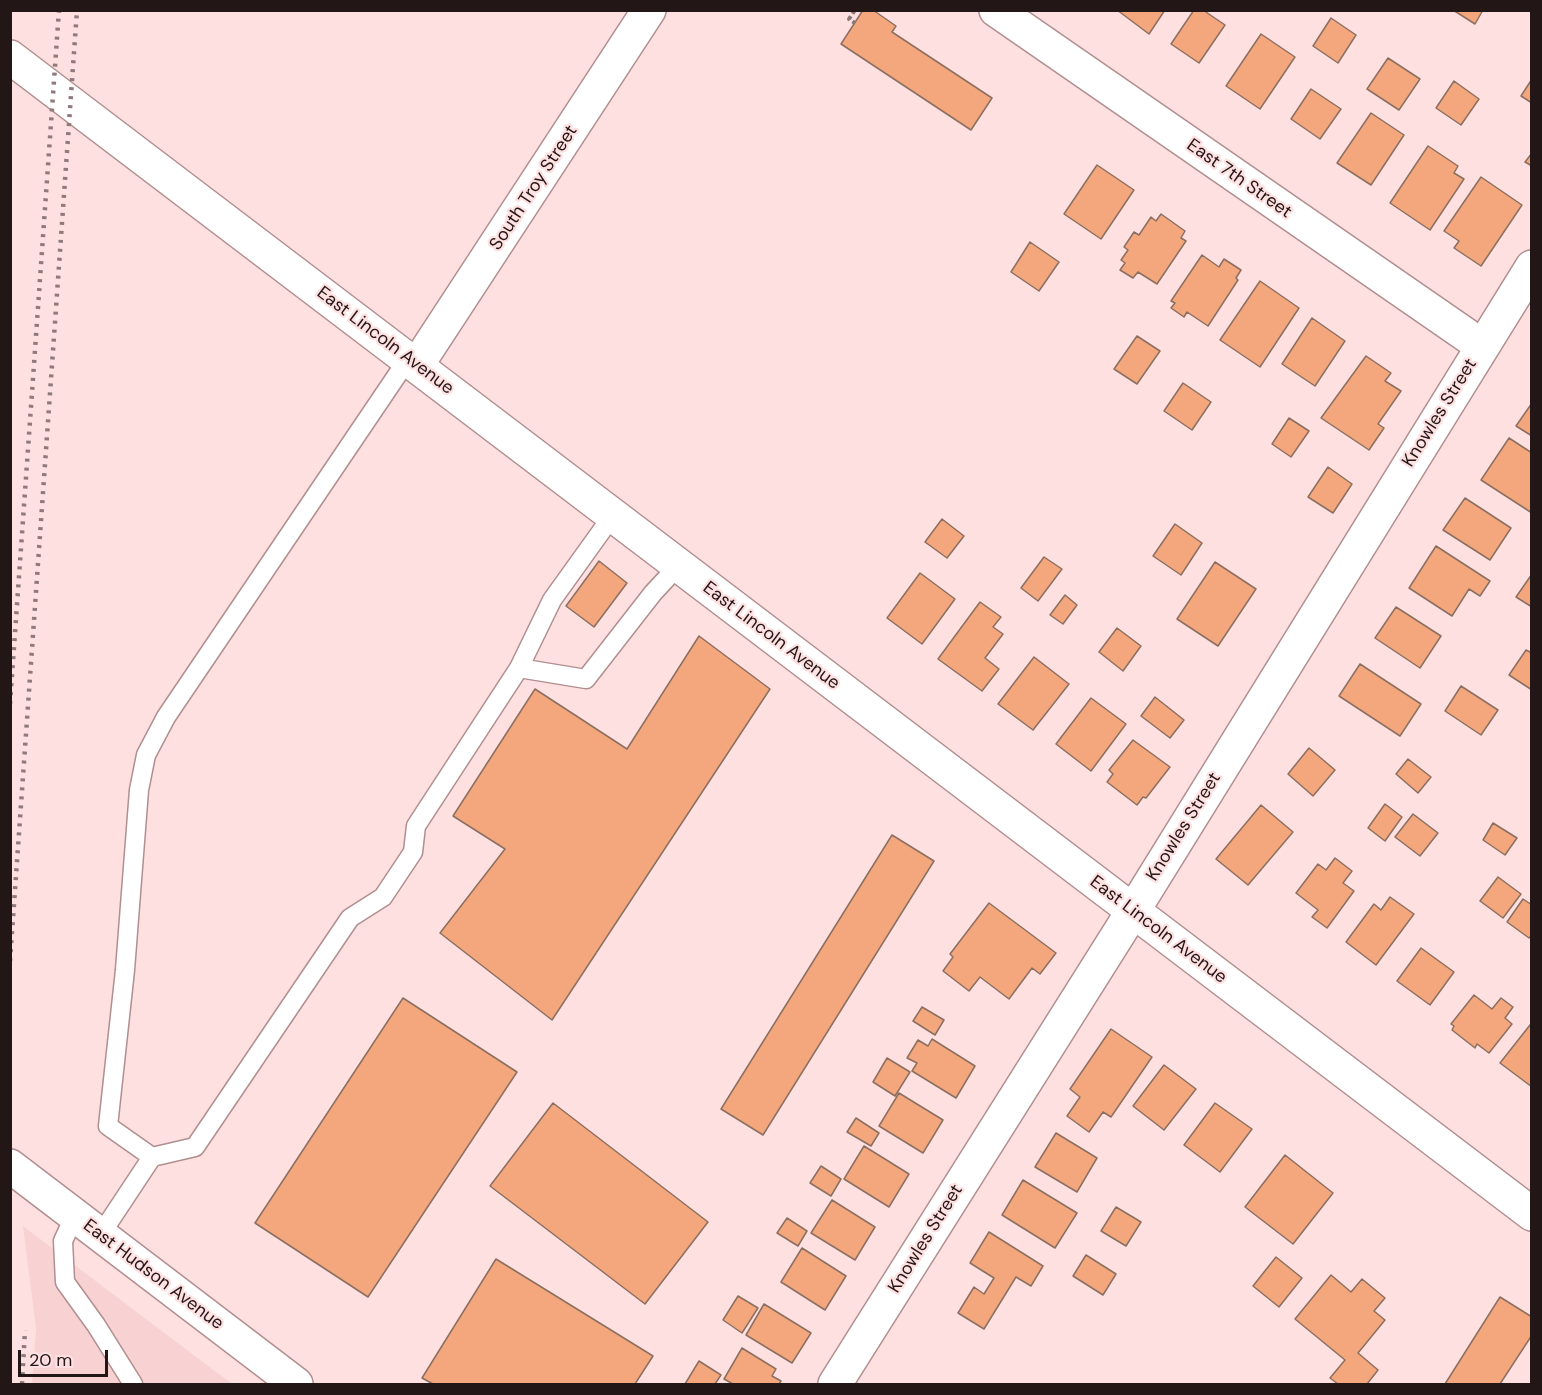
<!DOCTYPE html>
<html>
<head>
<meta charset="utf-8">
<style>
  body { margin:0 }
  #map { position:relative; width:1542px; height:1395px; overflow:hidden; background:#ffe0e1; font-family:"DM Sans",sans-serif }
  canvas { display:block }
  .frame { position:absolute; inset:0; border:12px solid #231616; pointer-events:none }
  .scale { position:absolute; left:18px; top:1350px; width:90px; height:27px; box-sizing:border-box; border:3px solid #231616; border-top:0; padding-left:8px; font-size:18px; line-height:21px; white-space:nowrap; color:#231616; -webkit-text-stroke:4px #ffe0e1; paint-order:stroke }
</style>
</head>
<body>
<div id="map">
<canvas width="1542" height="1395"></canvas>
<div class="frame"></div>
<div class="scale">20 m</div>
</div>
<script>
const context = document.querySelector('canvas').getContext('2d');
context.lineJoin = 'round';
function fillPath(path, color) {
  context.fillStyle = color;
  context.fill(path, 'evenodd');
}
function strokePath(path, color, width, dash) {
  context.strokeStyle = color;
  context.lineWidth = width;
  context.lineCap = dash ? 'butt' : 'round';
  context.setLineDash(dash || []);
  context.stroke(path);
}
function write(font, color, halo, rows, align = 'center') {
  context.font = font + ' "DM Sans",sans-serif';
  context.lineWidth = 4.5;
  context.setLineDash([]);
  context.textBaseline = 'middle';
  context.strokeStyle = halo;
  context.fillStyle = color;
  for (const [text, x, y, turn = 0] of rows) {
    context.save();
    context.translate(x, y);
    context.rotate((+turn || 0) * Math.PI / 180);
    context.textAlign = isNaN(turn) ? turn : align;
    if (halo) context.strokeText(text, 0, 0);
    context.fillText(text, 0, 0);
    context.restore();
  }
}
fillPath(new Path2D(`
  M23 1226 232 1384H32L36 1329Z`), '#f8d2d3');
const building = new Path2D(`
  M863 10H873L896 26 892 32 992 98 971 130 841 44Z
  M1117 10H1165L1149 34Z
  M1194 10H1203L1225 25 1199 63 1171 44Z
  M1453 10H1483L1475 24Z
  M1331 18 1356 35 1338 63 1313 46Z
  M1261 34 1295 57 1260 109 1226 86Z
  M1388 58 1420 79 1399 110 1367 89Z
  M1532 79V103L1521 96Z
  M1454 81 1479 99 1461 125 1436 108Z
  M1311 89 1341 109 1320 139 1291 119Z
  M1371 113 1404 135 1371 185 1337 163Z
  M1428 146 1458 166 1454 173 1464 179 1430 230 1390 203Z
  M1532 153V166L1525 162Z
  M1097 165 1134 190 1101 239 1064 214Z
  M1481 177 1522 205 1481 266 1454 248 1459 241 1444 231Z
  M1161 214 1185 231 1181 238 1186 241 1157 284 1138 272 1133 278 1120 270 1125 263 1121 260 1128 250 1124 247 1134 232 1139 235 1151 217 1156 221Z
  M1030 242 1059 262 1039 291 1011 272Z
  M1202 255 1219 267 1224 259 1241 270 1236 278 1238 280 1208 326 1187 312 1184 317 1171 308 1175 303 1171 301Z
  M1260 281 1299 308 1260 367 1220 340Z
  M1312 318 1345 341 1315 386 1282 364Z
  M1137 336 1160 351 1137 384 1114 369Z
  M1366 356 1391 373 1385 381 1401 391 1378 424 1384 428 1369 450 1321 418Z
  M1183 383 1211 402 1192 430 1164 411Z
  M1532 403V436L1516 426Z
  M1289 418 1309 431 1291 457 1272 444Z
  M1509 438 1532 453V513L1481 480Z
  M1328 467 1352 484 1333 513 1308 497Z
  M1465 498 1511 528 1490 560 1443 530Z
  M942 519 964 536 947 558 925 542Z
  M1175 524 1202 543 1181 575 1153 556Z
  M1436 546 1490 581 1480 596 1469 589 1452 616 1409 588Z
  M1044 557 1062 569 1038 601 1021 588Z
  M599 561 627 583 594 627 566 606Z
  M1215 562 1256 589 1218 646 1177 619Z
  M920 573 955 599 922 644 887 618Z
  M1532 574V607L1516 597Z
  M1065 595 1077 605 1063 624 1050 615Z
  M980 602 1001 617 993 627 1003 634 985 658 999 669 982 691 938 659Z
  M1396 607 1441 636 1420 668 1375 638Z
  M1117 628 1141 646 1123 671 1099 652Z
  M699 636 770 689 552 1020 440 933 505 849 453 816 535 689 627 749Z
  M1526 650 1532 653V690L1509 675Z
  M1034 657 1069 684 1033 730 998 704Z
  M1360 664 1421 704 1400 736 1339 696Z
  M1461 686 1498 710 1481 735 1445 711Z
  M1155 697 1184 720 1170 738 1141 716Z
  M1091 698 1126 724 1091 771 1056 744Z
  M1133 740 1170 767 1146 798 1143 797 1137 805 1107 782 1113 774 1109 770Z
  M1309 748 1335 770 1313 796 1288 774Z
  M1408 759 1431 777 1418 793 1396 774Z
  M1385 804 1402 817 1385 841 1368 828Z
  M1261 805 1293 832 1248 885 1216 859Z
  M1413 814 1438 833 1420 856 1395 837Z
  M1493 823 1517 838 1505 855 1483 840Z
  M892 835 934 861 763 1135 721 1109Z
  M1335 858 1352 871 1343 883 1354 891 1327 928 1312 917 1318 910 1296 893 1318 864 1326 870Z
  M1498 877 1521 894 1503 918 1480 901Z
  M1390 897 1414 914 1376 965 1346 942 1374 904 1381 910Z
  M1523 899 1532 905V935L1529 938 1507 922Z
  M989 903 1056 953 1040 974 1032 968 1009 999 980 977 969 991 943 971 953 957 950 954Z
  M1421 948 1454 972 1430 1005 1397 981Z
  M1474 995 1492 1009 1501 998 1513 1007 1505 1018 1512 1024 1489 1053 1477 1044 1475 1048 1452 1030 1454 1026 1451 1024Z
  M403 998 517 1072 368 1297 255 1223Z
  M922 1007 944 1020 935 1035 913 1021Z
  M1530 1025 1532 1027V1087L1500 1063Z
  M1111 1029 1152 1057 1111 1117 1103 1112 1089 1132 1067 1116 1080 1097 1070 1089Z
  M932 1039 975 1066 956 1098 912 1071 917 1063 907 1058 918 1040 928 1046Z
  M887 1058 910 1072 895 1096 873 1082Z
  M1164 1065 1196 1089 1164 1130 1133 1106Z
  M899 1093 943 1120 923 1153 879 1126Z
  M553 1103 708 1222 645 1304 490 1186Z
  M1215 1103 1252 1129 1220 1172 1184 1145Z
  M856 1118 879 1133 871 1146 847 1132Z
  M1056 1133 1097 1158 1077 1192 1035 1167Z
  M864 1146 909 1174 889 1207 844 1179Z
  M1285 1155 1333 1193 1293 1244 1245 1207Z
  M821 1166 841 1179 831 1196 810 1183Z
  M1023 1180 1077 1213 1055 1248 1002 1215Z
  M832 1200 875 1227 855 1260 811 1233Z
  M1116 1207 1141 1222 1126 1246 1101 1231Z
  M787 1218 807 1231 798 1246 777 1233Z
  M989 1232 1043 1266 1031 1286 1016 1277 984 1329 958 1313 974 1287 984 1294 994 1278 970 1263Z
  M802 1248 846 1276 825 1310 781 1282Z
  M1086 1255 1116 1274 1103 1295 1073 1276Z
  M1276 1257 1302 1278 1279 1307 1253 1286Z
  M496 1259 653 1356 635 1384H433L422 1378Z
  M1331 1275 1351 1292 1362 1279 1385 1298 1374 1311 1385 1320 1358 1353 1378 1370 1367 1384H1338L1330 1378 1345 1360 1295 1319Z
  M738 1296 758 1308 742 1333 723 1320Z
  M1500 1297 1532 1317V1335L1500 1384H1445Z
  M764 1304 811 1333 792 1363 746 1335Z
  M742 1348 776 1369 772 1376 781 1381 779 1384H733L724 1379Z
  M699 1361 721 1375 715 1384H685Z`);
fillPath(building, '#f4a67c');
strokePath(building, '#8b6f60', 1.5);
const service = new Path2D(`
  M519 668 586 679 653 593 678 566
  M152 1157 108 1126 125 970 139 790 146 755 166 717 408 359
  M75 1215 63 1241 65 1282 96 1325 133 1384
  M101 1234 152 1157 195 1147 350 918 383 897 413 852 416 826 519 668 552 600 613 515`);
const minor = new Path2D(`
  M996 10 1482 346
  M417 365 649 10
  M10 1166 296 1384
  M835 1384 1133 911 1532 267`);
const tertiary = new Path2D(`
  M10 57 1532 1214`);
strokePath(service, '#b18e8f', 21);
strokePath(minor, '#b18e8f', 36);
strokePath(tertiary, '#b18e8f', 36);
strokePath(new Path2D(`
  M855 10 849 19 855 23`), '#8c7677', 4, [4.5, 3]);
strokePath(service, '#fff', 18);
strokePath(minor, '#fff', 33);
strokePath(tertiary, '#fff', 33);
strokePath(new Path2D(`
  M10 704 59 10
  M10 961 77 10
  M22 1384 25 1330`), '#8f797a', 4.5, [3, 6]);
write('18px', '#231616', '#ffe0e1', [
  ["East 7th Street",1239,179,35],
  ["South Troy Street",534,188,-57],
  ["East Lincoln Avenue",385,341,37],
  ["Knowles Street",1440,413,-58],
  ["East Lincoln Avenue",771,636,37],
  ["Knowles Street",1184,827,-58],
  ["East Lincoln Avenue",1158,930,37],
  ["Knowles Street",926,1239,-58],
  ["East Hudson Avenue",153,1275,37]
]);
</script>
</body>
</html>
